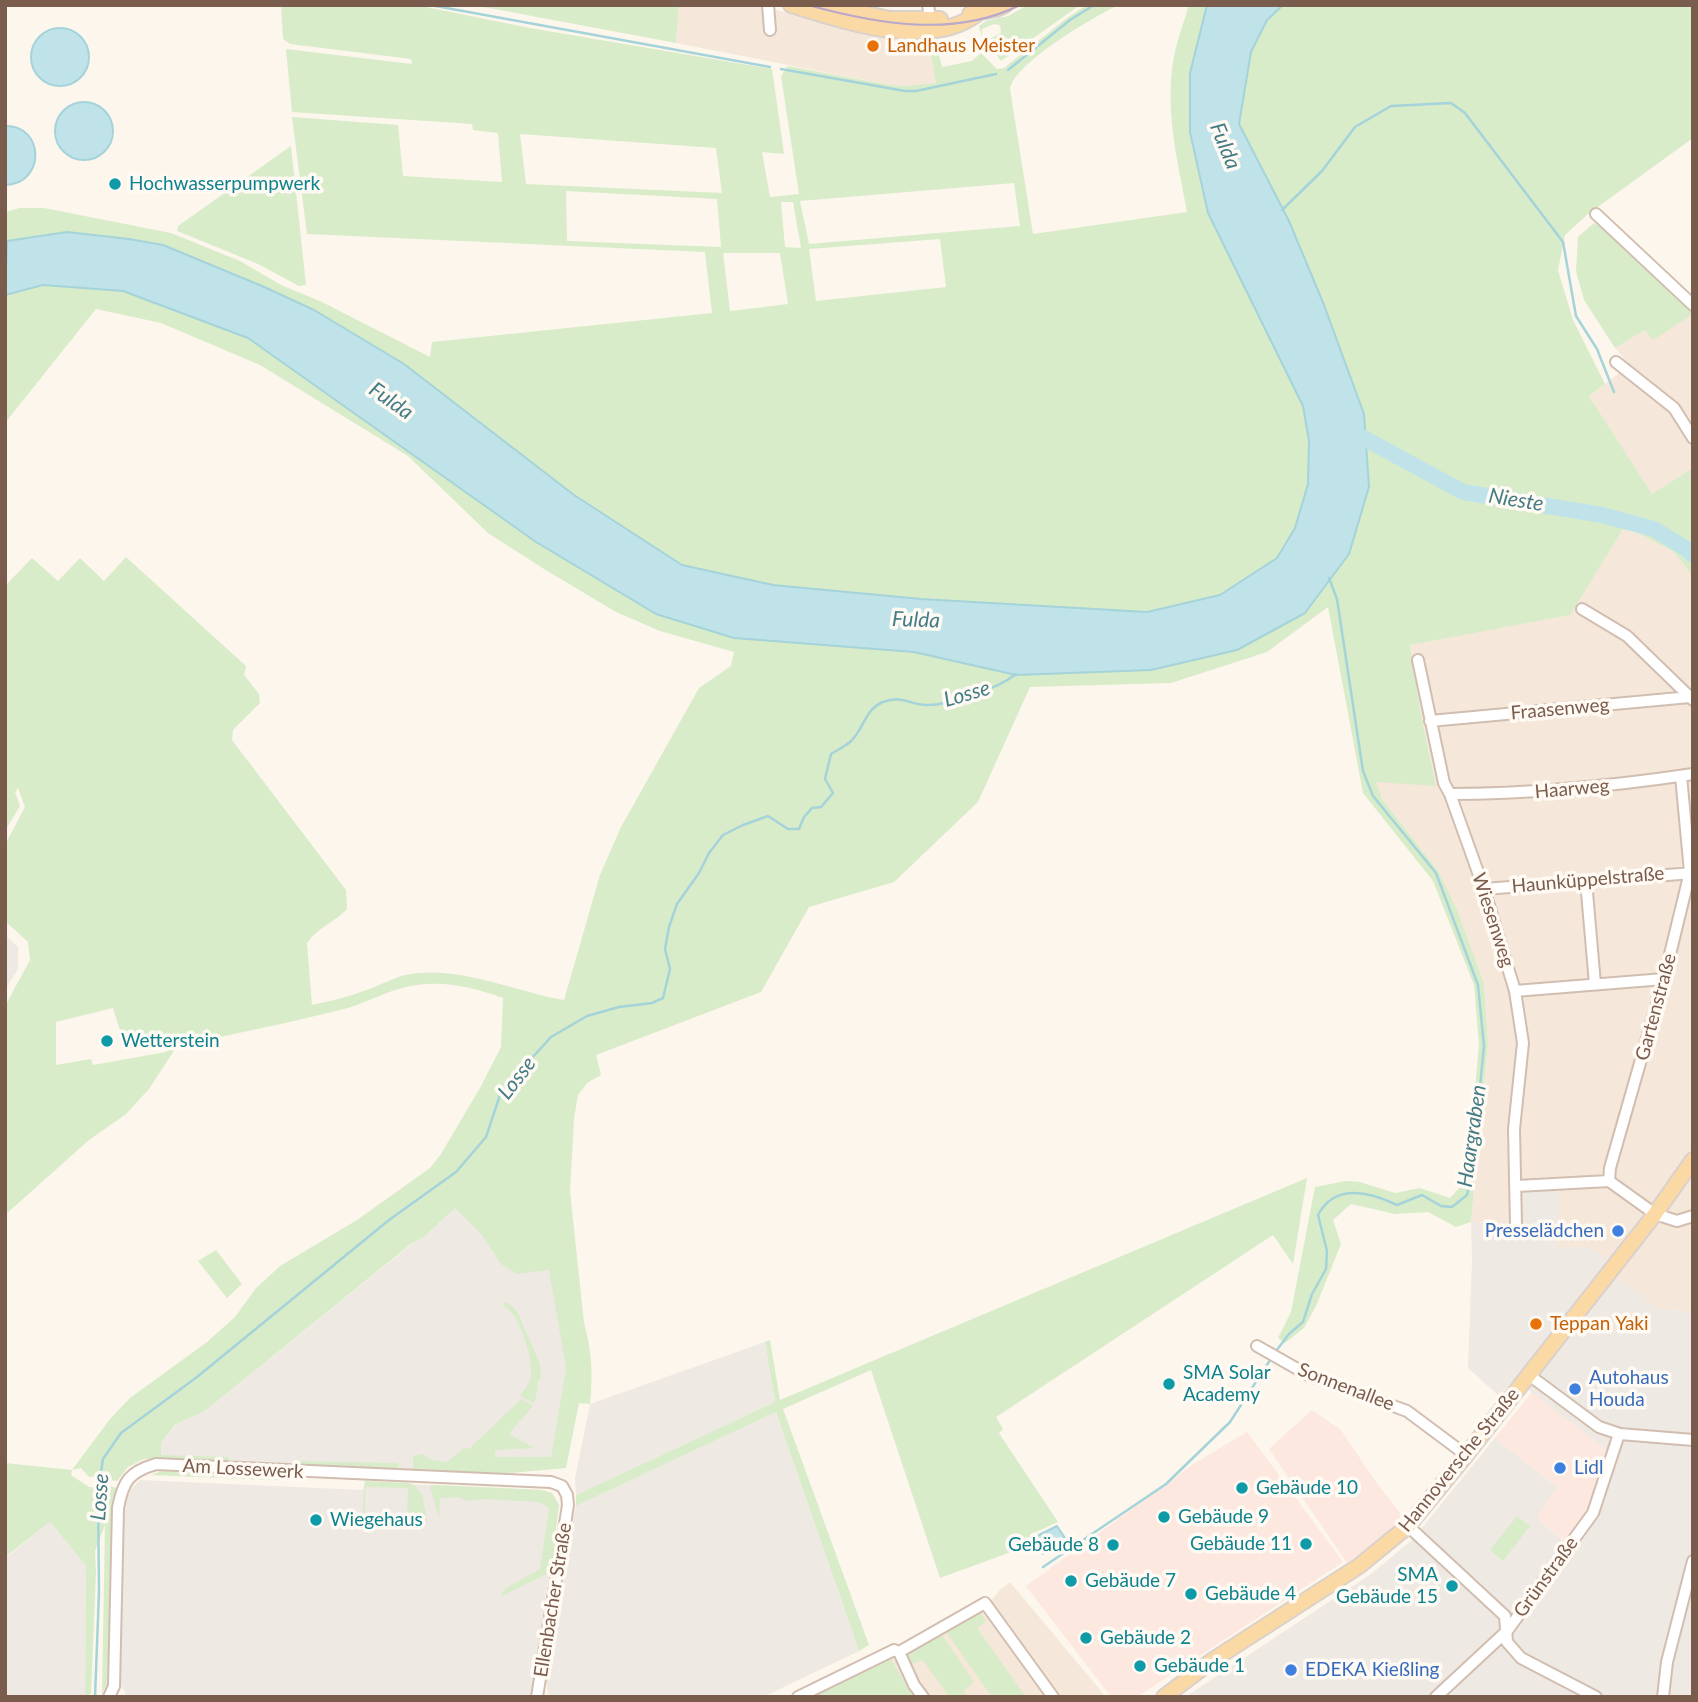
<!DOCTYPE html>
<html>
<head>
<meta charset="utf-8">
<style>
  body { margin:0 }
  #map { position:relative; width:1698px; height:1702px; overflow:hidden; background:#fdf6ec; font-family:Lato,sans-serif }
  canvas { display:block }
  .frame { position:absolute; inset:0; border:7px solid #7a5c4d; pointer-events:none }
</style>
</head>
<body>
<div id="map">
<canvas width="1698" height="1702"></canvas>
<div class="frame"></div>
</div>
<script>
const context = document.querySelector('canvas').getContext('2d');
context.lineJoin = 'round';
function fillPath(path, color) {
  context.fillStyle = color;
  context.fill(path, 'evenodd');
}
function strokePath(path, color, width, dash) {
  context.strokeStyle = color;
  context.lineWidth = width;
  context.lineCap = dash ? 'butt' : 'round';
  context.setLineDash(dash || []);
  context.stroke(path);
}
function write(font, color, halo, rows, align = 'center') {
  context.font = font + ' Lato,sans-serif';
  context.lineWidth = 7;
  context.setLineDash([]);
  context.textBaseline = 'middle';
  context.strokeStyle = halo;
  context.fillStyle = color;
  for (const [text, x, y, turn = 0] of rows) {
    context.save();
    context.translate(x, y);
    context.rotate((+turn || 0) * Math.PI / 180);
    context.textAlign = isNaN(turn) ? turn : align;
    if (halo) context.strokeText(text, 0, 0);
    context.fillText(text, 0, 0);
    context.restore();
  }
}
fillPath(new Path2D(`
  M679 5H760L837 28 896 40 928 38 937 83 902 86 890 85 676 43Z
  M1693 314V468L1652 495 1589 396 1630 365 1615 348 1645 330 1654 339Z
  M1625 526 1674 552 1693 577V1312L1659 1309 1613 1275 1556 1247 1558 1189 1520 1224 1471 1222 1488 1043 1484 983 1458 912 1439 872 1382 799 1375 781 1436 785 1421 714 1410 644 1569 615Z
  M1010 1582 1106 1697H808L985 1608 1000 1590Z`), '#f5e8da');
fillPath(new Path2D(`
  M1532 1392 1606 1449 1605 1475 1591 1513 1567 1544 1536 1518 1557 1487 1495 1438Z
  M1312 1410 1341 1430 1376 1482 1404 1518 1385 1536 1347 1563 1269 1449Z
  M1247 1432 1343 1562 1137 1697H1111L1026 1586 1195 1463Z`), '#fde8e0');
fillPath(new Path2D(`
  M5 935 18 947V969L5 990Z
  M1559 1189 1556 1247H1589L1606 1259 1613 1275 1659 1309 1693 1312V1697H1185L1371 1574 1412 1540 1495 1438 1557 1487 1537 1518 1566 1544 1591 1513 1605 1475 1606 1449 1514 1379 1499 1396 1468 1368 1472 1260 1471 1222 1520 1224 1523 1190Z
  M455 1208 566 1245V1468L497 1474 157 1456 161 1443 176 1425 205 1411 412 1244 424 1237Z
  M765 1342 775 1402 576 1495 575 1478 590 1404Z
  M776 1412 859 1651 763 1697H549L545 1678 569 1531 576 1506Z
  M140 1480 363 1490 364 1483 433 1485 542 1490 552 1493 559 1505 531 1697H125V1690L120 1687 124 1505 131 1489Z
  M50 1522 86 1566 85 1696 5 1697V1558Z`), '#efe9e4');
fillPath(new Path2D(`
  M281 5H416L530 28 772 69 784 154 762 152 770 197 799 194 781 76 788 66 890 85 902 86 936 83 928 38 935 39 942 67 972 61 981 53 997 69 1004 68 1067 18 1087 5H1118C1094 17 1014 63 1010 89L1033 234 1187 212C1178 162 1164 109 1174 57 1177 40 1184 22 1189 5H1207L1190 73V132L1208 213 1303 406 1309 441 1308 484 1295 528 1277 558 1220 595 1147 612 921 599 773 585 682 565 574 495 314 310 262 286 163 245 129 239 67 232 5 241V212L20 208H44L171 233 240 261 281 285 320 301 430 357 432 342 712 313 705 252 307 234 292 117 398 125 403 176 502 182 498 133 473 130 472 124 292 112 286 49 412 64 411 59 290 44 283 39ZM520 134 716 148 722 193 526 184ZM1014 183 1020 226 809 244 800 201ZM566 191 717 199 721 247 567 241ZM781 202H793L801 248 785 247ZM940 239 946 287 816 301 809 249ZM723 253H780L788 304 730 311Z
  M473 5H679L676 43Z
  M1028 5H1080L1001 61 986 41 1001 33 1000 25 994 24 982 29V37L979 26 986 21 1008 16Z
  M1283 5H1693V138L1588 214 1565 235 1558 270 1573 320 1605 384 1589 396 1652 494 1693 468V577L1674 552 1625 526 1570 615 1410 645 1421 714 1436 786 1376 782 1382 799 1439 872 1458 912 1484 983 1488 1043 1471 1222 1456 1227 1428 1212 1395 1214 1351 1204 1333 1220 1341 1244 1316 1306 1304 1328 1285 1343 1278 1338 1291 1312 1315 1187 1346 1181 1360 1182 1395 1193 1420 1188 1450 1198 1467 1180 1479 1044 1474 985 1433 881 1363 793 1328 607 1267 652 1171 683 1030 687 978 802 894 882 809 907 761 992 596 1055 601 1075 587 1083 578 1095 574 1118 570 1191 584 1323C592 1350 593 1376 590 1404L579 1403 566 1468 497 1474 413 1469V1456L423 1454 432 1460 447 1462 464 1448 469 1449 521 1399 533 1406 509 1434 534 1448 495 1450V1457H551L566 1368 549 1270 517 1274 501 1264 482 1235 455 1208 424 1237 411 1244 205 1411 175 1425 161 1443V1455L229 1457V1462L144 1459 128 1467 117 1481 109 1480 110 1475 89 1477 81 1468 72 1470 71 1475 89 1487 108 1489 109 1486 117 1488 113 1514 110 1653 108 1655 107 1684 102 1694 105 1525 95 1551 96 1572 91 1694 85 1696 86 1566 50 1522 5 1557V1463L72 1470 110 1419 130 1398 207 1342 235 1317 256 1288 280 1266 357 1220 430 1168 441 1154 480 1088 501 1047 503 998C470 986 434 978 399 989 381 994 363 1004 344 1009 289 1023 233 1034 177 1046L149 1089 126 1114 89 1140 5 1215V1006L30 960 28 942 5 921V845L25 807 18 788 15 792 20 806 5 831V586L32 558 58 581 80 558 104 581 126 557 246 666 244 675 259 694 260 703 233 730 232 740 346 890 347 909C335 922 317 928 307 943L312 1005C332 1001 351 996 369 989 381 985 393 978 405 975 458 964 512 991 564 1000L600 875 621 827 699 688 731 666 734 652 660 631 616 612 544 569 488 533 408 456 260 365 161 323 96 309 5 423V295L43 285 123 291 248 338 536 542 656 614 734 638 914 652 1016 675 1151 670 1369 487 1364 414 1324 305 1289 221 1239 124 1251 53 1267 20ZM113 1008 125 1047 171 1038 173 1042 166 1052 93 1065 91 1059 56 1065V1022Z
  M291 146 306 285 299 286 258 264 177 231 178 226Z
  M1594 223 1601 227 1693 314 1653 340 1645 330 1615 348 1584 300 1576 271 1578 237Z
  M1307 1178 1293 1264 1273 1235 996 1417 1003 1429 999 1433 1058 1522 1031 1534 1033 1544 940 1578 871 1370 783 1409 869 1645 859 1651 776 1412 576 1506V1495L775 1402 765 1342 770 1340 780 1400Z
  M216 1250 242 1284 227 1298 198 1261Z
  M505 1302C519 1307 521 1321 526 1332 532 1346 542 1361 541 1379L538 1380C537 1389 537 1396 534 1403L520 1396C524 1390 530 1383 531 1376 533 1359 520 1313 503 1306Z
  M294 1461 394 1463 400 1464 394 1471 296 1465Z
  M162 1471 296 1477 298 1479 296 1481 151 1475Z
  M365 1481 409 1483 416 1486 420 1493H422L427 1521 407 1525 408 1488 366 1487 364 1522H362Z
  M433 1485 542 1490 552 1493 559 1505 551 1572 500 1597 506 1588 540 1569 549 1508 539 1502 483 1499 466 1501 459 1497 440 1498 439 1519 430 1486Z
  M1517 1516 1530 1526 1503 1561 1490 1550Z
  M980 1612 986 1621 977 1628 1026 1697H992L946 1632Z
  M943 1636 974 1682 963 1691 967 1697H949L923 1660 912 1664 906 1652Z
  M891 1659 913 1697H813Z`), '#d8ecc9');
const water = new Path2D(`
  M1207 5H1283L1267 20 1251 52 1239 124 1289 221 1324 305 1364 414 1369 487 1349 554 1305 613 1237 650 1151 670 1016 675 914 652 734 638 656 614 536 542 248 338 123 291 43 285 5 295 7 241 67 232 129 239 163 245 262 286 314 310 404 364 574 495 682 565 773 585 921 599 1147 612 1220 595 1277 558 1295 528 1308 484 1309 441 1303 406 1208 213 1190 132V73Z
  M31 57a29 29 0 1 1 58 0a29 29 0 1 1-58 0Z
  M55 131a29 29 0 1 1 58 0a29 29 0 1 1-58 0Z
  M5 126C45 125 46 184 5 185Z
  M1057 1526 1065 1538 1043 1554 1037 1536Z`);
fillPath(water, '#bfe3e8');
strokePath(water, '#a5d3da', 2);
strokePath(new Path2D(`
  M430 5 770 67
  M781 69 905 91H916L996 74
  M1008 70 1070 20 1094 5
  M1282 210 1322 171 1355 127 1391 106 1451 103 1465 113 1563 242 1576 316 1597 349 1614 392
  M1276 1351 1289 1334 1303 1322 1312 1294 1326 1269 1327 1251 1318 1215C1335 1183 1370 1192 1397 1205L1422 1195 1441 1206 1452 1207 1467 1195 1471 1179 1484 1046 1478 985 1436 873 1373 796 1363 771 1337 599 1329 578
  M1043 1567 1166 1484 1230 1422 1272 1357
  M95 1697 99 1592 98 1490 103 1459 121 1433 197 1377 389 1220 456 1172 486 1137 501 1092 551 1037 587 1016 619 1007 652 1003 663 998 670 969 665 949 669 927 677 904 699 873 709 853 723 835 743 825 768 816 788 829H799L804 817 812 808 821 807 833 793 825 779 831 754C837 750 844 747 850 742 864 730 864 710 883 702 903 695 908 704 925 705 949 706 997 689 1016 674`), '#a5d3da', 2.5);
strokePath(new Path2D(`
  M1349 430 1463 492 1602 515 1654 529 1688 550 1693 555`), '#bfe3e8', 16);
const minor = new Path2D(`
  M768 5 770 30
  M928 5 929 11
  M1596 214 1693 305
  M1616 362 1674 408 1693 438
  M1582 609 1627 636 1693 700
  M1418 660 1444 783 1450 794 1484 889 1515 991 1523 1043 1514 1129 1516 1225
  M1430 721 1690 697
  M1681 776 1690 872 1664 979 1610 1168 1609 1181 1655 1214 1677 1221 1693 1216
  M1450 794C1532 794 1612 786 1693 774
  M1586 881 1595 984
  M1484 889 1693 873
  M1515 991 1664 979
  M1517 1186 1609 1181
  M1257 1346 1308 1375 1407 1411 1466 1455
  M1529 1375 1599 1427 1620 1434 1693 1440
  M1408 1526 1505 1616 1507 1642 1521 1658 1596 1697
  M899 1652 914 1685 923 1697
  M109 1697 114 1686 118 1508C123 1481 129 1472 156 1464L551 1482 562 1486 567 1495 568 1505 537 1697
  M798 1697 894 1650 899 1652 985 1603 1053 1697
  M1436 1697 1507 1631 1593 1513 1619 1434
  M1663 1697 1667 1662 1693 1561`);
const major = new Path2D(`
  M791 5C844 21 927 51 977 14
  M824 5 890 19H940
  M970 14 996 9 1005 5
  M1164 1697 1213 1660 1359 1566 1408 1526 1466 1455 1655 1214 1693 1160`);
strokePath(minor, '#d1beb0', 14);
strokePath(major, '#dad1cd', 18);
strokePath(minor, '#fff', 10);
strokePath(major, '#fbd9a5', 14);
strokePath(new Path2D(`
  M808 5C877 24 954 38 1020 5`), '#b9a8c9', 2);
for (const [x, y, r, color] of [
  [873,46,7,"#e8710a"],
  [115,184,7,"#0f9aa8"],
  [107,1041,7,"#0f9aa8"],
  [1618,1231,7,"#3f7fe0"],
  [1536,1324,7,"#e8710a"],
  [1169,1384,7,"#0f9aa8"],
  [1575,1389,7,"#3f7fe0"],
  [1560,1468,7,"#3f7fe0"],
  [1242,1488,7,"#0f9aa8"],
  [1164,1517,7,"#0f9aa8"],
  [316,1520,7,"#0f9aa8"],
  [1306,1544,7,"#0f9aa8"],
  [1113,1545,7,"#0f9aa8"],
  [1071,1581,7,"#0f9aa8"],
  [1452,1586,7,"#0f9aa8"],
  [1191,1594,7,"#0f9aa8"],
  [1086,1638,7,"#0f9aa8"],
  [1140,1666,7,"#0f9aa8"],
  [1291,1670,7,"#3f7fe0"]
]) {
  const dot = new Path2D();
  dot.arc(x, y, r, 0, 2 * Math.PI);
  context.fillStyle = color;
  context.fill(dot);
  strokePath(dot, '#fffaf3', 2.5);
}
write('19px', '#c56008', '#fffaf3', [
  ["Landhaus Meister",887,46],
  ["Teppan Yaki",1550,1324]
], 'left');
write('19px', '#0d838f', '#fffaf3', [
  ["Hochwasserpumpwerk",129,184],
  ["Wetterstein",121,1041],
  ["SMA Solar",1183,1373],
  ["Academy",1183,1395],
  ["Gebäude 10",1256,1488],
  ["Gebäude 9",1178,1517],
  ["Wiegehaus",330,1520],
  ["Gebäude 11",1292,1544,"right"],
  ["Gebäude 8",1099,1545,"right"],
  ["SMA",1438,1575,"right"],
  ["Gebäude 15",1438,1597,"right"],
  ["Gebäude 7",1085,1581],
  ["Gebäude 4",1205,1594],
  ["Gebäude 2",1100,1638],
  ["Gebäude 1",1154,1666]
], 'left');
write('19px', '#7a5c4d', '#fffaf3', [
  ["Fraasenweg",1560,709,-5],
  ["Haarweg",1572,789,-5],
  ["Haunküppelstraße",1588,880,-5],
  ["Wiesenweg",1493,920,72],
  ["Gartenstraße",1656,1007,-75],
  ["Sonnenallee",1346,1387,21],
  ["Hannoversche Straße",1459,1460,-51],
  ["Am Lossewerk",243,1469,3],
  ["Grünstraße",1546,1577,-54],
  ["Ellenbacher Straße",553,1600,-81]
]);
write('19px', '#366cbe', '#fffaf3', [
  ["Presselädchen",1604,1231,"right"],
  ["Autohaus",1589,1378],
  ["Houda",1589,1400],
  ["Lidl",1574,1468],
  ["EDEKA Kießling",1305,1670]
], 'left');
write('italic 21px', '#437c86', '#fffaf3', [
  ["Fulda",1225,146,68],
  ["Fulda",391,401,35],
  ["Nieste",1516,500,9],
  ["Fulda",916,620,2],
  ["Losse",967,694,-16],
  ["Losse",517,1078,-52],
  ["Haargraben",1472,1136,-82],
  ["Losse",100,1497,-86]
]);
</script>
</body>
</html>
